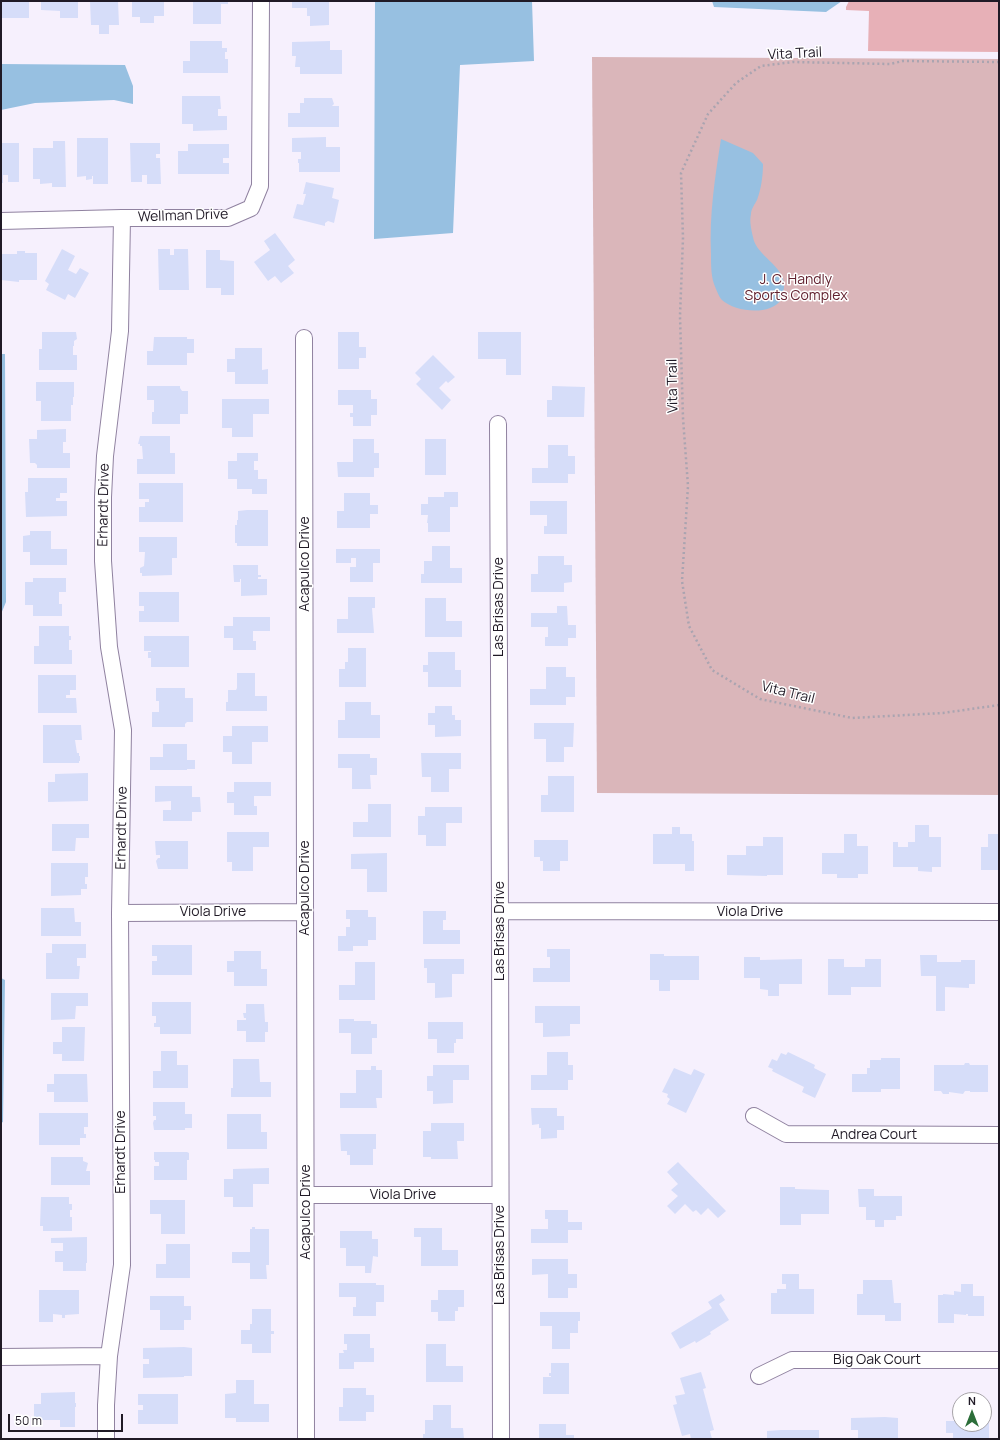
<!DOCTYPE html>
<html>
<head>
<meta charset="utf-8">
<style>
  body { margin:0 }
  #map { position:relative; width:1000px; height:1440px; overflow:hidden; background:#f6f0fd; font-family:Manrope,sans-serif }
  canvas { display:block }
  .frame { position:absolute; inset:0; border:2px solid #201a26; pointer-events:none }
  .north { position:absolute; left:952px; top:1392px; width:40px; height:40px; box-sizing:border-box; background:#fff; border:1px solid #a6a3a8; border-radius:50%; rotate:0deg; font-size:11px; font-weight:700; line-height:16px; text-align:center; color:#201a26 }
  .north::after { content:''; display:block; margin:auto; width:14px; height:18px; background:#2c6e39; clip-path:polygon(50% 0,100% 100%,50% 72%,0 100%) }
  .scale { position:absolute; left:8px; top:1414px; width:115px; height:18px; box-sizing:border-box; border:2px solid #201a26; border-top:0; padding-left:5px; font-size:12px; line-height:14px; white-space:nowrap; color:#201a26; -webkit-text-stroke:3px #fff; paint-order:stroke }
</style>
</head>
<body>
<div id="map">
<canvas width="1000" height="1440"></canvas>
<div class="frame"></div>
<div class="north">N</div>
<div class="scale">50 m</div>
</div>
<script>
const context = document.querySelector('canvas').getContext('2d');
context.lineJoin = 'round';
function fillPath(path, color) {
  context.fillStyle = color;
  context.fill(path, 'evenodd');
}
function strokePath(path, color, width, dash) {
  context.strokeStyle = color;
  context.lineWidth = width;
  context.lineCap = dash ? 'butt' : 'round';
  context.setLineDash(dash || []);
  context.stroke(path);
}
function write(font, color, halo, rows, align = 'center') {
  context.font = font + ' Manrope,sans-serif';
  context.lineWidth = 3;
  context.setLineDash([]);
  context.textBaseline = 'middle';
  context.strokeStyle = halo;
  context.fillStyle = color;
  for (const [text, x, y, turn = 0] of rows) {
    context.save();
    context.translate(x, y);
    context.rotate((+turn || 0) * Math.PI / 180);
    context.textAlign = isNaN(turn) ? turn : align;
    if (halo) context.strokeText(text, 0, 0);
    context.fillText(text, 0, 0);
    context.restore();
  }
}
fillPath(new Path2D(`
  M592 57 999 59V795L597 793Z`), '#dab6ba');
fillPath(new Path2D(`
  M849 1H999V52L868 51 869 11 846 10V7Z`), '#e7b0b7');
fillPath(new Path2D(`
  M375 1H532L534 61 460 65 453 233 374 239Z
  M712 1H842L826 12 714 7Z
  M1 64 125 65 133 86V104L114 100 35 103 1 110Z
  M721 139 753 153 763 164C763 176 761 189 757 200 755 204 751 209 751 214 749 222 752 233 754 241 760 258 786 267 784 288 783 291 783 297 781 300 770 316 735 312 722 300 719 297 716 289 714 284 711 275 711 264 711 254 709 215 715 177 721 139Z
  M1 354H5L6 602 1 614Z
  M1 978 5 980 3 1122 1 1123Z`), '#97c0e1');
fillPath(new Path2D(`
  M1 1H29V18H1Z
  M41 1H78V18H60V11L41 10Z
  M90 1H118L119 25H109V34H99V25H91Z
  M132 1H164V16H154V23H140V17H132Z
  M193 1H228V4H221V24H193Z
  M292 1H329V25L310 26V16H307V8H292Z
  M190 41H222V48H227V52H225V59H228V73H183V61H190Z
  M330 41V50H342V74H300V67H295L296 56H292V42Z
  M182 96H220L221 109H218V116H227V130L193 131V124H182Z
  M304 98H332L334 104 332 106H339V127H288V113H300V103H304Z
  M326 137V147H340V172H299V163H298V159H301V152H292V138Z
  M77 138H108V184H93V176H92V179L86 180V176L77 177Z
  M53 141H65L66 187H52V183L40 184V179H33V148H53Z
  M1 143H19V182H8V175H3V183H1Z
  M130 143H160V154H156V158H160L161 184H147V175H142V182H131Z
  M188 144H229V158H223V163H229V174H178V151H188Z
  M306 182 334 188 332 198 339 200 334 223 328 221 325 223V226L293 218 297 204 303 205 306 194H303Z
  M275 233 295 260 288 266 294 273 281 283 275 276 268 281 254 262 270 250 264 241Z
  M62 249 75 256 68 270 76 274 80 268 89 273 75 298 68 294 65 300 46 290 49 284 45 281Z
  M158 249H170V255H174V249H188L189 290H159Z
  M206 250H220V260L234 261V295H221V288H206Z
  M17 251H25V253H37V280H19V282L1 280V254H17Z
  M42 332H76L77 339 74 341V346H73V355H77V370H39V349H42Z
  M338 332H359V347H366V358H359V369H338Z
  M478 332H521V375H506V359H478Z
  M154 337H187V339H194V353H187V365H147V351H153Z
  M235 348H262V370L268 369V384H235V372H227V359H235Z
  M433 355 455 377 448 383 446 381 439 388 451 400 442 410 416 384 421 379 415 373Z
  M36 382H74V397H73V405H71V421H41V401H36Z
  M147 386H180V388L182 391H188V414H180V424H152V412H154V400H147Z
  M552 386 585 387 584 417H547V400H552Z
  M338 390H371V399H377V415H371V426H353V417H350V413H353V405H338Z
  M222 399H269V414H253V437H232V428H222Z
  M66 429V442H63V453H70V468H37V465L35 463H30L29 439H37V430Z
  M140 436H170V453H175V474H137V459H143L142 446H140V444H138Z
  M353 439H374V453H379V468H374V477H338L337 462H353Z
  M425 439H446V475H425Z
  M548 445H568V456H575V474H568V483H532V468H548Z
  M237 453H258V461H254V470H258V479H267V494H252V489H237V479H228V461H237Z
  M28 478H67V493H60V498H56V501H67V516L26 517 25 492H28Z
  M139 483H183V522H139V507H145V502H149V499H139Z
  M444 492H458V507H450V532H428V523H427L428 515H421V504H428V497H444Z
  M344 493H370V505H378V514H370V528H337V511H344Z
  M530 501H567V534H544V526H547V515H530Z
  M247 510H268V546H237V543H235V525H237V520H238V511Z
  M30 531H51V549H67V565H30V552H23V536L30 535Z
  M139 537H177V558H172V575L142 576V573H140V568L144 566 145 552H139Z
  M432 546H450V568H462V583H421V574H424V561H432Z
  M336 549H380V563H373V582H350V567H356V558H351V563H336Z
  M538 556H564V565H572V582L564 583V592H531V574H538Z
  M233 565H258V575H261V577H258V579H267V595L241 596V579H240V582H234Z
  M33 578H66V592H59V604H62V616H33V605H25V582H33Z
  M139 592H179V622H139V611H144V606H139Z
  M348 597H375V608H372L374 633H337V619H348Z
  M425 598H446V621H462V637H425Z
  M557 606H567L568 625H576V638H568V646H545V637H548V627H531V613H557Z
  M233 617H270V631H253V641H256V650H233V638H224V626H233Z
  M39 626H69V636H71V640H69V650H72V664H34V646H39Z
  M144 636H189V667H151V658H148V652H151V651H144Z
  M348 648H366V687H339V669H345V662H348Z
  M428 652H455V670H461V687H428V672H423V665H428Z
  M546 667H566V677H575V697H566V705H530V689H546Z
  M237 673H255V696H267V711H226V702H228V690H236L237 688Z
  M38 675H76V690H70V695H66V698H76L77 713H38Z
  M156 688H185V698H193V722H187L185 724V727H152V712H159V701H156Z
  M345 702H371V715H380V738H338V720H345Z
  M435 706H452V715H455V720H461V736L435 737V725H428V713H435Z
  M534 723H574L573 747H564V762H546V739H534Z
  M43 725H81L82 740H75L77 753H79V756H80V761H79V763H43Z
  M232 726H268V742H252V764H232V752H223V736H232Z
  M163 744H187V760H195V769H187V770H150V757H163Z
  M421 753H461V769H449V792H431V777H422Z
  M338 754H370V758H377V775H370L371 789H352V768H338Z
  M88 773V801L48 802V782H55V774Z
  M548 776H574V812H541V795H548Z
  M234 782H271V796H254V806H257V815H234V803H227V792H234Z
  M155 786H192V797H200L201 812H192V821H163V810H171V801L155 802Z
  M368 804H391V837H353V822H368Z
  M425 807H462V823H446V846H426V835H418V816H425Z
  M52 824H89V838H76L75 851H52Z
  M915 825H929V837H941V867H932V872L918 871V867H893V842H898V847H908V842H915Z
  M672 827H680V834H692V841H694V871H685V864H653V834H672Z
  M227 832H269V847H253V871H232V862H227Z
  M844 834H857V846H868V874H858V878H837V874H822V853H844Z
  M988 834H999V870H981V847H988Z
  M763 837H783V875H767V876L727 875V855H746V846H763Z
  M534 840H568V861H560V871H543V861H540V857H534Z
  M155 841H188V869H158L156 861 158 858H160V855H156Z
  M387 853V892H367V869H351V854Z
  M51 863H88V877H85V884H87V889H81V895L51 896Z
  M41 908H74L75 922H81V936H41Z
  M346 910H368V917H376V940H368V946H353V951H338V936H346V927H350V919H346Z
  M423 911H446V920H443V930H460V944H423Z
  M52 944H86V958H77V966H80L79 979H46V953H52Z
  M152 945H192V975H152V961H157V956H152Z
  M547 949H570V982H533V968H550V957H547Z
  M234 951H261V969H267V986H234V972H227V961H234Z
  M650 954H664V956H699V980H670V991H659V980H650Z
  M920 955H937V962H961V960H975V984H969V988L945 987V1011H936V976H921Z
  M744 957H760V960L802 959V984H779V996H768V990L760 989V978H744Z
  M424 959H464V974H452V997L435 998V983H427V968H424Z
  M828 959H844V967H865V959H881V987H851V995H828Z
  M355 962H375V1000H339V985H355Z
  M51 993H88V1006H76L75 1019 51 1020Z
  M152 1002H191V1034H160V1027H154V1023H156V1016H152Z
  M246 1004H264L265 1022H268V1032H265V1042H246V1031H237V1020H246V1018H244L243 1013H246Z
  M535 1006H580V1024H570V1036L543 1037V1023H535Z
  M339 1019H354V1021H371V1024H377V1038H372V1054H351V1033H339Z
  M428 1022H463V1039H456V1043H454V1053H437V1039H428Z
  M62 1027H85L84 1061H62V1054H53V1042H62Z
  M161 1051H177V1065H188V1088H153V1071H161Z
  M547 1052H568V1065H573V1080H568V1090H531V1075H547Z
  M788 1052 815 1065 814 1068 826 1074 815 1098 802 1092 804 1087 772 1071 773 1069 768 1067 772 1059 777 1061 781 1053 786 1055Z
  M881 1058H900V1089H881V1092H852V1074H867V1068H870V1060H881Z
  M233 1059H259L260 1082H271V1097H231V1088H233Z
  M965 1063H969L970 1065H988V1092H970V1091H965L963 1094 949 1092V1094H943L941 1091H934V1065H964Z
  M433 1065H469V1080H453V1103L433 1104V1091H427V1076H433Z
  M371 1066H376V1070H382V1098H376L377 1108H340V1093H356V1070H371Z
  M674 1068 691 1075 694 1069 705 1074 686 1113 667 1104 670 1099 667 1097 668 1094 662 1092Z
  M54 1074H87L88 1102H54V1092H47V1084H54Z
  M153 1102H185V1114H192V1128H185V1130H154L153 1123 154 1120H156V1116H153Z
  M531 1108H557V1116H564V1130H557V1138L541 1139V1128H539V1124L532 1125Z
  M39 1113H88V1127H84V1134H86V1138H80V1145H39Z
  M227 1114H261V1132H267V1149H227Z
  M431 1123H464V1141H457L458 1159H431V1157H423V1131H431Z
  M340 1134H376V1149H373V1165H350V1155H347V1151H341Z
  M154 1152H187L189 1153V1160H187V1180H154V1166H159V1162H155V1160H154Z
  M51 1157H83V1161L88 1163 86 1171H90V1185H51Z
  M678 1162 726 1211 718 1218 708 1208 701 1215 696 1210 693 1212 685 1204 675 1214 667 1206 678 1196 671 1190 678 1184 667 1172Z
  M269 1168V1184H253V1207H233V1197H224V1179H233V1169Z
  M780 1187H795V1189L829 1190V1214H801V1225H780Z
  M858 1189H874V1196H902V1216H896V1220H884V1227H875V1220H866V1207H859Z
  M41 1197H69V1204H72V1210H70V1217H72V1231H43V1226H40Z
  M150 1200H185V1234H161V1214H150Z
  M545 1210H568V1222H582V1230H568V1243H531V1229H548V1219H545Z
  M252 1227H255V1229H269V1265H266L267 1279H250V1263H232V1252H250V1229H252Z
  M414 1228H442V1250H458V1266H421V1237H414Z
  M340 1231H372V1239H378V1257L373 1256 371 1273H365V1266H346V1248H340Z
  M87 1237V1263H86V1271H63V1262H55V1251H63V1243H51V1238Z
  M166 1244H190V1278H156V1264H166Z
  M532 1259H568V1274H577V1288H568V1298H548V1274L532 1275Z
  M782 1274H799V1289H814V1314H771V1293H777V1289H786V1284H782Z
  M863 1280H892L894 1303H901V1321H885V1315H857V1294H863Z
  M339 1283H376V1285H384V1302H376V1316H353V1307H356V1297H339Z
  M961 1284H973V1296H984V1316H968V1314H966V1315L954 1314V1323H938V1295H943V1294L954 1295V1291L961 1292Z
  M39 1290H79V1314L65 1315V1318H62V1315L53 1314V1322H39Z
  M438 1290H464V1307H458V1311H455V1321H438V1312H431V1300H438Z
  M721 1294 725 1300 719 1304 729 1320 710 1332 711 1334 696 1343 695 1341 680 1349 671 1333 712 1308 708 1302Z
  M150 1296H184V1306H191V1320H184V1330H160V1310H150Z
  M252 1309H271V1331H274V1334H271V1353H252V1344H241V1330H250V1324H252Z
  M540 1312H580V1321H578V1333H570V1349H552V1326H540Z
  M344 1334H370V1348H374V1362H354V1369H339V1353H344L343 1350H347V1344H344Z
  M426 1344H446V1366H463V1382H426Z
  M184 1347 192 1348V1376H184V1377L143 1378V1364H149V1359H143V1348Z
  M551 1363H569V1394H543V1377H551V1376H549V1373H551Z
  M701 1372 706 1388 703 1389 714 1430 710 1431 712 1439H691L690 1434 682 1436 673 1405 677 1404 675 1396 685 1394 680 1378Z
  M236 1380H254V1404H269V1422H236V1418H225V1394L236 1393Z
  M343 1388H366V1395H374V1412H366V1421H339V1407H343Z
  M75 1392V1403H76V1407H75V1427H60V1420H41V1418H34V1404H41V1393Z
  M138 1394H178V1424H138V1410H143V1405H138Z
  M433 1405H451V1428H463L464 1439H423V1434H425V1420H433Z
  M885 1417 898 1418V1439H858V1430H851V1418Z
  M946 1421H960V1424H984V1421H989V1439H953V1433H946Z
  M539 1424H566V1435H574V1439H539Z
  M781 1430H819V1439H767V1431Z`), '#d6ddf9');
const minor = new Path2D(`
  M1 221 122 218H228L251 208 260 186 261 1
  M304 338 306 1439
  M498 424 500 911 501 1439
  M500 911 999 912
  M120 913 305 912
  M754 1116 786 1134 999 1135
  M306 1195H500
  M1 1357 109 1356
  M759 1376 792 1360H999
  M106 1439V1405L109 1356 122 1265 120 913 123 730 109 647 103 561V497L105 456 120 331 122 218`);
strokePath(minor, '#9082a0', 18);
strokePath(new Path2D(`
  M999 62 903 61 890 64 793 62 761 66 736 83 708 114 681 173 683 238 680 316 683 418 688 486 682 581 689 626 712 670 760 699 852 718 943 713 999 705`), '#aaa4b0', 2.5, [2, 3]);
strokePath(minor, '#fff', 16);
write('14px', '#201a26', '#fff', [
  ["Vita Trail",795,54,-3],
  ["Wellman Drive",183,216,-2],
  ["Vita Trail",673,386,-91],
  ["Erhardt Drive",104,505,-89],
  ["Acapulco Drive",305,564,-90],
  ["Las Brisas Drive",499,607,-90],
  ["Vita Trail",788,693,14],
  ["Erhardt Drive",122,828,-89],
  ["Acapulco Drive",305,888,-90],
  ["Viola Drive",213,912],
  ["Viola Drive",750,912],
  ["Las Brisas Drive",500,931,-90],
  ["Andrea Court",874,1135],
  ["Erhardt Drive",121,1152,-90],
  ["Viola Drive",403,1195],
  ["Acapulco Drive",306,1212,-90],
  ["Las Brisas Drive",500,1255,-90],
  ["Big Oak Court",877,1360]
]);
write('14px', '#61202e', '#fff', [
  ["J. C. Handly",796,280],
  ["Sports Complex",796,296]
]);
</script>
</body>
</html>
